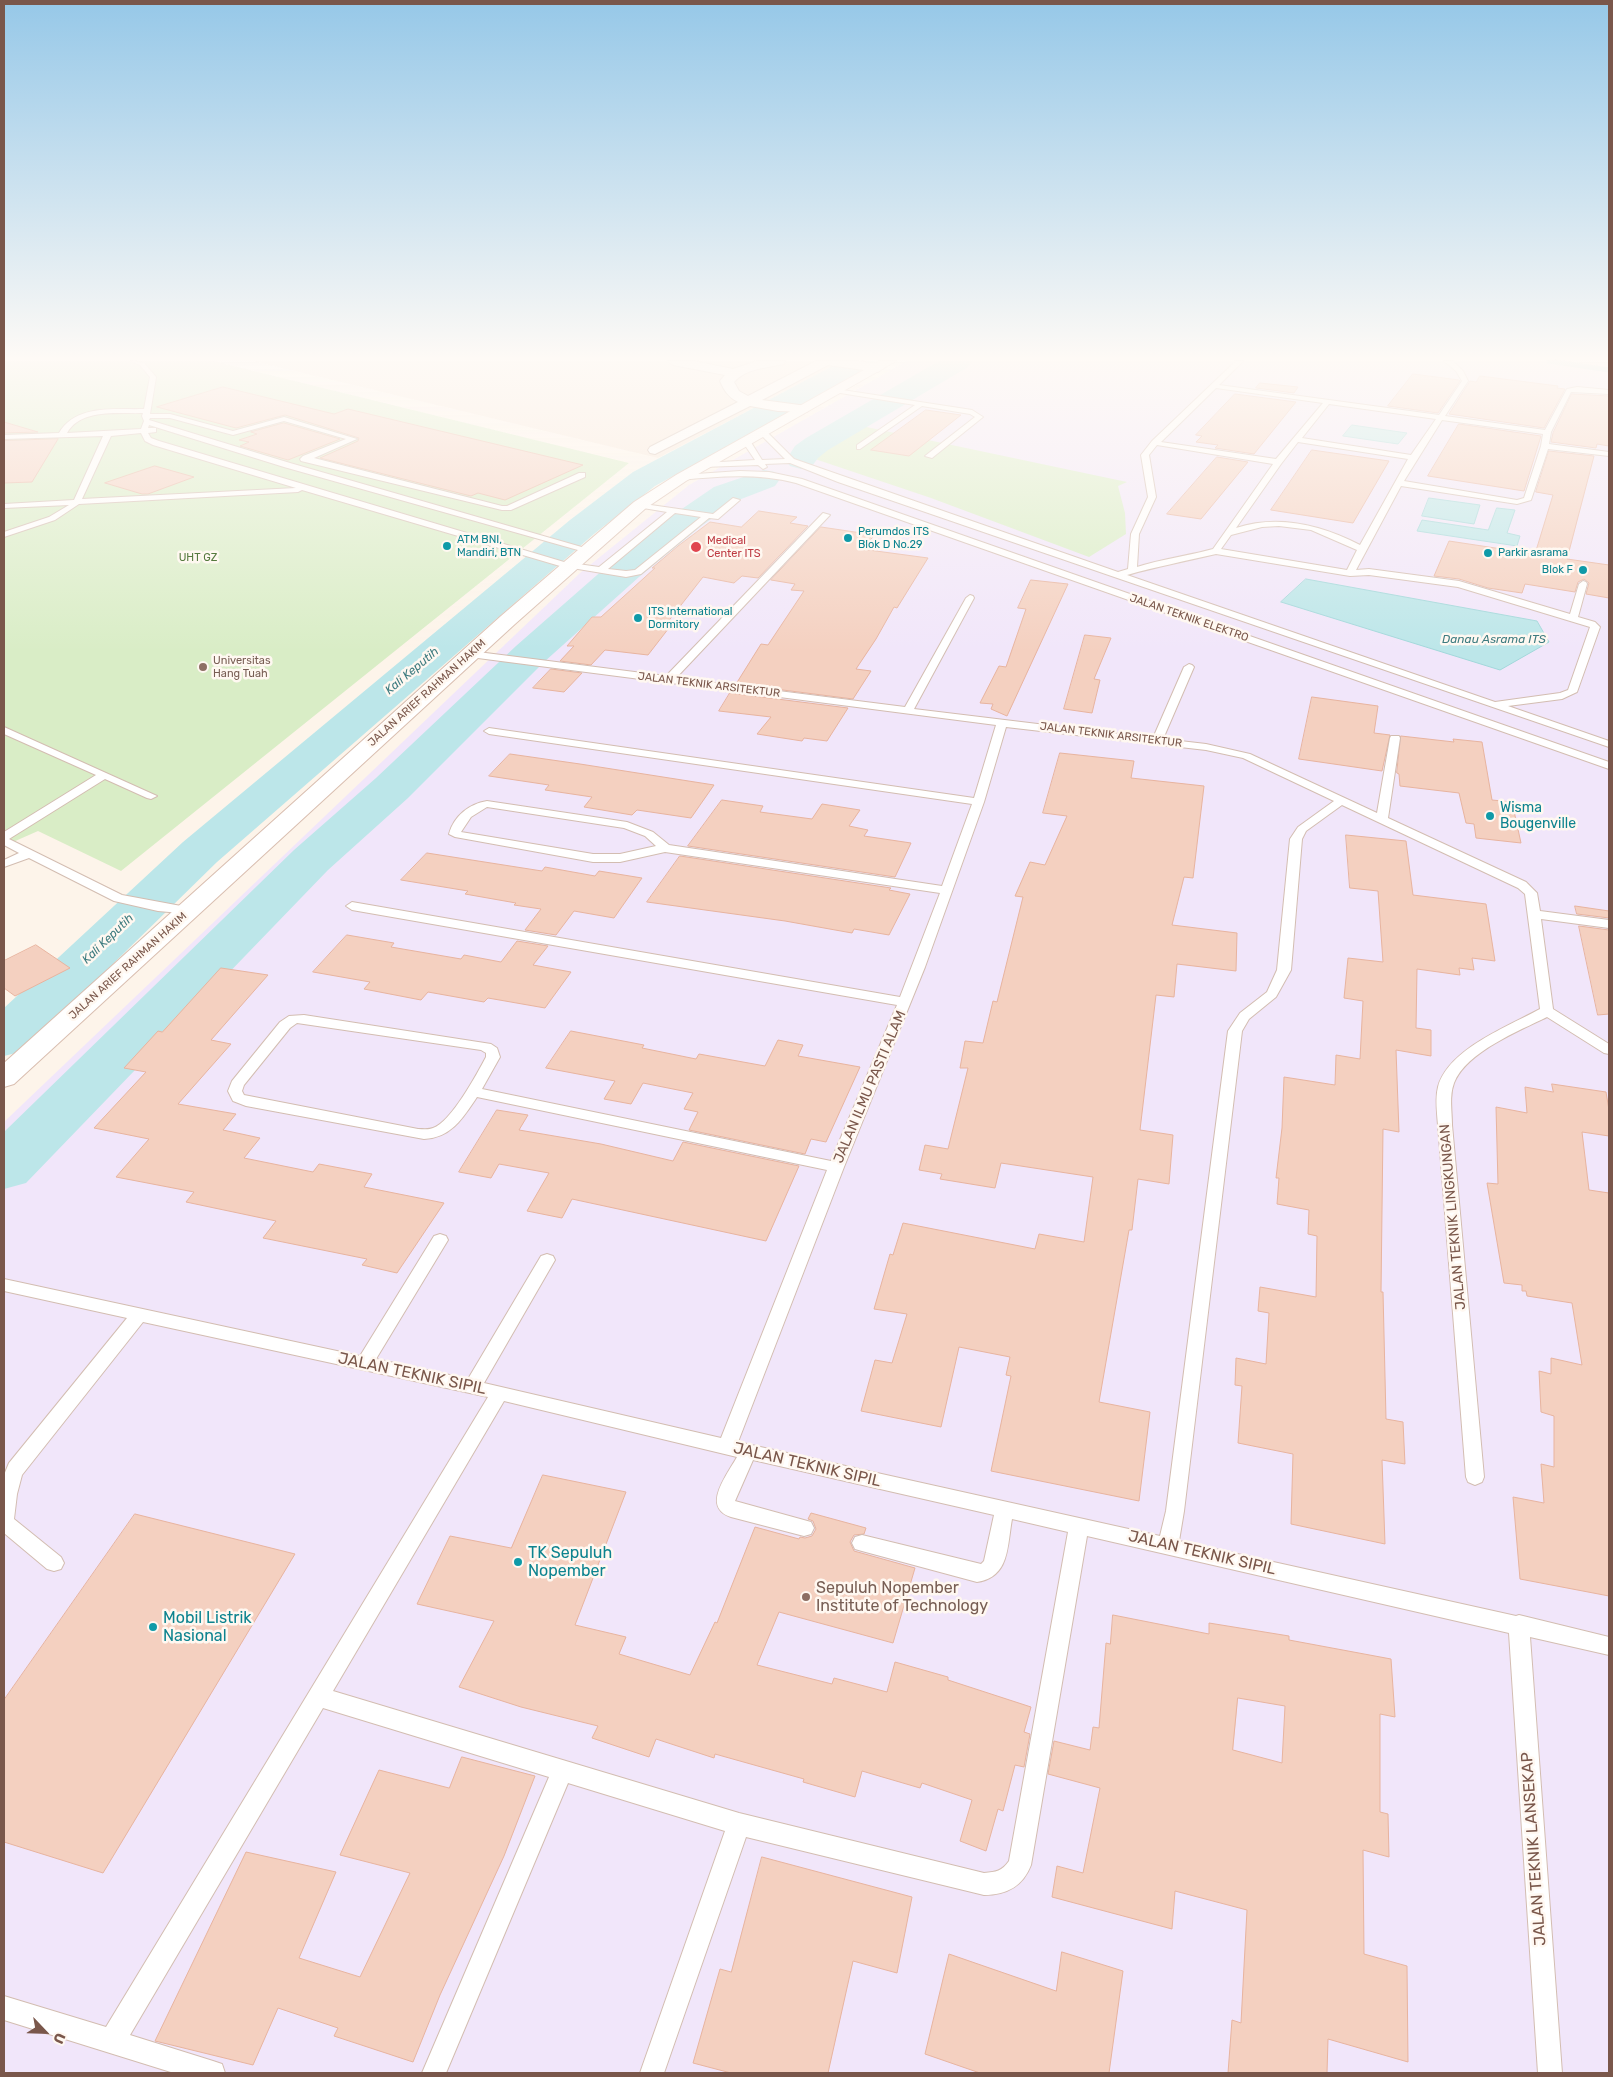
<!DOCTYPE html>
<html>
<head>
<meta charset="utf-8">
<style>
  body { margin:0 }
  #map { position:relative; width:1613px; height:2077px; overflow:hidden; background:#fdf4ea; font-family:Rubik,sans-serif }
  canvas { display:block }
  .frame { position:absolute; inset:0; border:5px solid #7a574b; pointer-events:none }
  .north { position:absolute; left:20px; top:2007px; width:50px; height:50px; -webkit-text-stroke:4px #fff8f1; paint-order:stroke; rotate:114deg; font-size:14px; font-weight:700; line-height:20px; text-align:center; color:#7a574b }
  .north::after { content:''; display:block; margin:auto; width:18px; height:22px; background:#7a574b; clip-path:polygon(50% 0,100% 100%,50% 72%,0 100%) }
</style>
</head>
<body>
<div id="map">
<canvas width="1613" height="2077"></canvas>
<div class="frame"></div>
<div class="north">U</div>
</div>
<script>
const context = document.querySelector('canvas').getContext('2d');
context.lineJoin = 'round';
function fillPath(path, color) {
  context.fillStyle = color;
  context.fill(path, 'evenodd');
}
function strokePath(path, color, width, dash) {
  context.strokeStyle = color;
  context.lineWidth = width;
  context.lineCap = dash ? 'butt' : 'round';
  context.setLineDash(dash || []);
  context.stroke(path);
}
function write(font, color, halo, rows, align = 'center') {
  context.font = font + ' Rubik,sans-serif';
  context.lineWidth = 5;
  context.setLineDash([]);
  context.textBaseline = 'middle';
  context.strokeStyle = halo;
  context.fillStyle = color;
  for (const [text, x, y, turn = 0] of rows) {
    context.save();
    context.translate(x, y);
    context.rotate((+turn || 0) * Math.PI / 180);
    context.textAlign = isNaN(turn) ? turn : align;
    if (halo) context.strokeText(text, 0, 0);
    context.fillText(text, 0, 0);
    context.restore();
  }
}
fillPath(new Path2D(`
  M253 361H843L658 458Z`), '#f8e8da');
fillPath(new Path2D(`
  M907 361H1561L1609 368V2073H4V1122L580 573 689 485Z`), '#f1e6fa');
fillPath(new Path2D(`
  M4 361H213L629 463 121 871 38 831 4 846Z
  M857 425 1127 482 1118 486 1125 513 1126 534 1089 557 931 498 806 456Z`), '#d9edc6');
const water = new Path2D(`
  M1352 425 1407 433 1398 444 1343 436Z
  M1429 498 1480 505 1474 524 1422 516Z
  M1497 508 1515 510 1507 533 1520 536 1517 546 1417 531 1422 520 1488 530Z
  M1306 579 1537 621 1549 642 1500 670 1281 602Z`);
fillPath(water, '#bce6e9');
strokePath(water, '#a2d8db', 1);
strokePath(new Path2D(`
  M1549 361 1609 370`), '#a2d8db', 5);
fillPath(new Path2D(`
  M842 361H875L871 367 655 486 594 534 217 862 24 1051 4 1056V1008L183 842 570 520 633 472Z
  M939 361H972L968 367 828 450 818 458 812 466 801 469 790 466 786 460 795 446 806 438Z
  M764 470 775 472 780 479 775 486 736 501 700 527 639 577 544 662 408 798 328 870 26 1183 4 1189V1132L294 850 376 778 516 646 613 561 676 513 714 487Z`), '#bce6e9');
const building = new Path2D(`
  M1413 374 1459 380 1460 381 1438 413 1388 406Z
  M1480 376 1558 386 1557 388 1565 389 1544 428 1449 414 1470 381 1476 382Z
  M1260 383 1298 387 1294 393 1256 388Z
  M223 387 334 414 348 409 583 465 505 500 478 493 471 496 320 458 358 441 359 438 285 415 236 428 157 407Z
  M1235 394 1296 402 1254 454 1215 448 1218 445 1196 442 1202 436 1196 435Z
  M1572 394 1609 396V446L1597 444 1596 448 1551 442 1553 433Z
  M926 410 961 415 909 456 871 450Z
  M4 422 38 432 4 433Z
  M284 423 340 439 288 460 240 446 249 442 239 440 257 434 251 432Z
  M1459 424 1541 436 1524 491 1428 476Z
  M58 439 32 482 4 483V441Z
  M1312 450 1389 461 1353 523 1271 510Z
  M1549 451 1594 456 1567 559 1609 565V598L1586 594 1589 583 1584 579 1578 582 1575 592 1525 584 1522 593 1488 588 1459 579 1434 576 1449 541 1535 554 1553 495 1536 492Z
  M1217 457 1248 462 1201 519 1167 514Z
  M155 466 194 477 148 494H142L105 483Z
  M759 511 797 517 790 523 808 526 758 578 742 576 734 583 703 577 667 623 672 624 648 655 605 650 591 665 560 661 574 646H567L592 617H601L655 568H652L678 546 710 522 741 527Z
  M821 527 875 535 861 549 928 558 897 608 894 607 876 639 856 669 871 671 853 699 736 684 761 644 768 645 804 591 791 590 795 584 771 580Z
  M1031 580 1068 584 1007 716 991 709 993 704 980 703 999 666 1006 667 1026 609 1018 608Z
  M1085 635 1111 638 1094 679 1100 680 1092 713 1064 709Z
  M551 669 582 673 564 692 533 688Z
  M730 693 848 708 827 741 804 738 802 741 757 734 771 717 719 711Z
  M1312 697 1378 706 1374 733 1390 735 1382 771 1299 759Z
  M1401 736 1454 742 1453 739 1482 742 1492 800 1512 802 1521 843 1476 838 1474 824 1466 823 1459 793 1400 786 1399 774 1397 773Z
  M1060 753 1134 761 1131 778 1204 786 1193 878 1184 877 1172 925 1237 933 1236 971 1177 964 1174 997 1156 995 1140 1130 1173 1135 1169 1184 1138 1179 1132 1230H1129L1099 1402 1150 1412 1139 1501 991 1471 1011 1376 1006 1375 1010 1357 959 1347 941 1427 861 1411 875 1360 892 1363 907 1314 874 1309 890 1254 893 1255 903 1223 1035 1249 1039 1234 1084 1242 1093 1177 1001 1163 995 1188 940 1179 942 1174 919 1170 925 1145 948 1149 968 1068H960L965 1041 983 1043 993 1001 997 1002 1023 897 1015 896 1030 862 1045 865 1067 816 1043 813Z
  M510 754 580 764 714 785 691 818 637 810 632 815 584 807 592 797 545 790 549 785 489 776Z
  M722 800 763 806 760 812 812 819 822 804 860 810 849 826 868 830 864 836 911 843 895 877 688 846Z
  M1346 835 1406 841 1413 895 1486 904 1495 961 1472 958 1474 970 1459 968 1460 975 1417 969 1416 1028 1431 1030V1056L1396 1050 1399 1132 1383 1129 1381 1292H1383L1386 1419 1403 1422 1405 1464 1382 1460 1385 1544 1291 1524 1293 1454 1238 1443 1242 1386 1235 1385 1236 1358 1266 1364 1269 1313 1258 1311 1260 1287 1316 1297 1317 1236 1308 1234 1309 1210 1277 1204 1279 1178H1276L1282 1128 1284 1077 1335 1085 1336 1055 1360 1059 1363 1001 1344 998 1348 958 1383 962 1378 891 1350 888Z
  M427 853 542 871 545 867 595 876 599 871 642 878 614 918 574 911 556 935 525 930 541 909 514 905 516 903 465 894 468 891 401 880Z
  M680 856 891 888 889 890 910 894 889 935 854 929 852 933 785 921 647 902Z
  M1575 906 1609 911V918L1577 914Z
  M1579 926 1609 930V1014L1598 1015Z
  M347 935 394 943 391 947 461 959 464 955 501 962 517 941 548 946 533 965 571 972 545 1008 488 998 484 1002 428 992 421 1000 364 989 370 982 313 972Z
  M36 945 70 968 15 996 4 988V961Z
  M221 968 268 975 211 1040 231 1044 178 1104 236 1114 223 1130 260 1138 244 1158 313 1172 319 1164 372 1174 364 1187 444 1203 397 1273 362 1265 367 1259 263 1238 276 1221 186 1202 194 1192 116 1177 149 1139 94 1128 146 1072 124 1068 158 1031 162 1032Z
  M571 1031 644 1045 642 1048 696 1059 699 1054 765 1066 778 1040 803 1045 798 1056 860 1067 826 1142 811 1139 805 1154 689 1130 698 1112 684 1109 693 1093 643 1083 631 1104 604 1099 615 1081 546 1068Z
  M1552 1084 1606 1092 1609 1110V1136L1582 1132 1589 1190 1609 1193V1596L1520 1579 1513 1497 1544 1503 1541 1464 1554 1467V1416L1541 1412 1539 1371 1551 1374V1358L1582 1365 1572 1303 1527 1296 1526 1291H1522V1285L1504 1283 1487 1183 1498 1184 1496 1107 1527 1113 1525 1087 1553 1092Z
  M497 1110 528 1115 519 1130 601 1144 673 1161 683 1142 799 1166 766 1241 572 1199 562 1218 527 1211 549 1173 499 1164 491 1178 459 1172Z
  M543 1475 626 1492 575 1625 626 1637 619 1654 690 1675 715 1622 717 1623 755 1527 799 1539 800 1537 805 1538 812 1536 816 1529 813 1521 808 1519 811 1513 866 1528 864 1534 854 1535 850 1542 854 1551 915 1568 893 1643 779 1612 757 1665 832 1684 834 1678 887 1692 895 1662 948 1677V1680L1031 1707 1024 1732 1030 1734 1024 1767 1015 1765 1003 1811 998 1809 986 1851 960 1841 972 1800 922 1783 920 1788 862 1771 855 1797 803 1782 804 1779 715 1754 714 1758 656 1739 649 1757 592 1738 598 1726 521 1707 459 1687 494 1621 417 1604 450 1536 511 1548Z
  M135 1514 295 1554 103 1873 4 1842V1700Z
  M1113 1615 1209 1634V1623L1289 1636V1640L1391 1659 1395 1717 1380 1714V1812L1388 1814 1389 1857 1363 1850 1364 1954 1407 1966 1408 2062 1328 2039 1327 2073H1228L1232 2020 1241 2023 1247 1910 1175 1891 1172 1929 1052 1897 1057 1866 1083 1873 1100 1788 1048 1774 1054 1741 1090 1750 1093 1727 1099 1728 1106 1643 1110 1644ZM1238 1698 1285 1706 1282 1763 1233 1750Z
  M462 1757 535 1776 504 1856 440 1995 413 2062 334 2036 338 2028 278 2008 253 2065 155 2041 246 1852 336 1872 299 1958 360 1977 410 1873 340 1855 379 1770 449 1788Z
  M762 1857 912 1897 897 1973 853 1961 828 2073H731L693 2063 720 1969 731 1972Z
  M1062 1952 1123 1971 1109 2073H980L925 2054 949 1954 1056 1991Z`);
fillPath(building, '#f4d0c0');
strokePath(building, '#e8b49f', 1);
const lane = new Path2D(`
  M131 361 144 363 156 377 150 414H170L233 431 284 417 357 439 314 458 502 506H507L579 473H585V477L511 510H502L301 461 300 459 303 456 346 439 284 421 233 435 170 418H150L149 420 290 463 592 550 585 552 284 467 149 425 148 428H156V432L148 433 151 438 159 441 564 562 599 567 667 512 637 507V503L713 514 733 498 740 500 718 519 709 518 641 574 626 577 560 566 302 490 298 492 79 504 55 520 4 537V532L49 517 69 505 4 508V504L74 500 103 436 4 439V435L59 433C76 404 115 410 144 409L150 377 140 365ZM143 413 142 416 144 421 141 429 67 433C81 408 119 414 143 413ZM141 433 145 441 153 445 296 488 82 499 111 436ZM675 513 701 517 635 570 626 571 608 569Z
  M1236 361H1243L1219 385 1439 415 1462 381 1456 371 1444 361H1453L1463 371 1468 381 1445 416 1545 430 1567 389 1577 387 1609 390V394L1571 392 1551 432 1549 444 1609 452V456L1548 449 1531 500 1517 504 1401 486 1356 570 1369 569 1459 581 1570 614 1579 584 1583 581 1586 582 1587 584 1578 617 1595 622 1600 627 1577 692 1562 699 1508 706 1609 741V747L838 482 790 463 765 464 767 467 763 469 758 465 703 467 699 465 703 463 755 460 742 441 746 439H749L762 460 785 459 758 432 765 430 794 459 1118 572 1128 569 1131 534 1148 497 1141 455 1152 441ZM1216 388 1323 403 1276 459 1161 442ZM1329 404 1436 419 1411 455 1302 438ZM1442 420 1543 434 1541 446 1524 498 1517 500 1404 481ZM1298 442 1408 459 1360 545C1321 525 1279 514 1236 528L1281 464ZM1157 445 1273 464 1213 549C1187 556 1162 559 1137 567L1139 534 1156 497 1149 455ZM1279 526 1311 530 1357 550 1347 570 1221 549 1231 535 1262 527ZM1216 554 1350 576 1369 575 1458 587 1590 627 1568 690 1560 693 1495 702 1127 575C1155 567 1186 561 1216 554Z
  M836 389 972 410 983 417 932 458 925 456 975 417 970 414 922 406 860 449H857V445L915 405 834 392V390Z
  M740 471 769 472 802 479 1609 762V769L796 483C758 473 720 476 681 480L677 478 696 474Z
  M823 513 830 515 676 678 905 707 966 598 970 595 973 596 974 598 914 709 1153 738 1184 667 1189 664 1192 665 1194 667 1163 739 1206 744 1250 754 1377 813 1390 738 1391 736H1399L1400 738 1388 818 1526 882 1537 893 1540 911 1609 920V928L1541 919 1553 1009 1609 1044V1054L1604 1053 1547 1017C1519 1031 1466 1052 1454 1083 1449 1096 1452 1111 1452 1125L1484 1477 1482 1482 1475 1485 1468 1482 1466 1477 1438 1125C1437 1112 1435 1099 1438 1087 1448 1049 1509 1026 1540 1009L1525 894 1518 888 1342 805 1306 831 1302 839 1291 970 1276 997 1249 1019 1242 1031 1184 1511 1179 1541 1516 1616 1519 1615 1609 1637V1655L1530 1637 1562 2073H1538L1509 1633 1087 1536 1031 1865C1023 1886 1007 1895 984 1895L746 1837 664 2073H640L725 1831 568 1783 446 2073H422L549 1777 323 1708 130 2035 213 2061 222 2064 225 2073H174L4 2020V1996L106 2027 488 1397 143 1322 22 1475 17 1494 14 1519 61 1557 64 1563 61 1569 54 1571 47 1569 4 1533V1475L9 1463 127 1318 4 1291V1279L360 1356 434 1236 440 1234 446 1236 448 1240 376 1359 468 1379 541 1256 547 1254 553 1256 555 1260 484 1383 721 1438 827 1170 477 1097C463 1118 451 1138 424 1139L246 1106 233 1101 228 1091 232 1081 280 1022 289 1016 304 1015 491 1044 497 1048 500 1057 482 1089 831 1161 897 1005 352 910 346 906 352 902 900 997 940 893 665 852 620 862H593L455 837 449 834C454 816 469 804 487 801L627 822 653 832 669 845 942 886 972 804 489 734 484 731 489 728 974 798 996 725 470 657 465 654 470 651 666 676ZM1006 727 1206 750 1243 758 1334 801 1298 827 1290 839 1277 970 1267 992 1240 1013 1228 1031 1166 1511 1160 1536 738 1442 844 1167 925 967 984 802ZM487 807 624 828 645 836 656 846 620 854H593L461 832 471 817ZM297 1023 481 1050 486 1053V1057C477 1074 451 1122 433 1128 429 1130 423 1129 418 1129L244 1095 242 1091 244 1085 290 1028ZM504 1401 737 1457C727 1475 701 1507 731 1517L804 1536 811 1534 814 1528 811 1522 735 1501 753 1460 994 1515 984 1561 981 1564 862 1535 855 1537 852 1543 855 1549 862 1551 977 1582C1010 1577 1007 1546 1012 1519L1068 1532 1009 1861C1002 1871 996 1872 984 1873L739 1813 333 1691Z
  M4 727 157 796 151 799 147 798 105 779 9 839 122 895 192 908 194 911 192 914 158 911 114 901 29 858 4 867V860L19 853 4 845V832L96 775 4 734Z`);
const street = new Path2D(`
  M667 361H694L733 369 757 361H785L784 364C766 368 747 368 734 382L739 391 748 396 816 361H857L878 364 884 368 878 372 828 365 762 400 807 406 809 409 807 412 778 411 750 406 655 454 650 453 648 450 650 447 738 402C728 397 724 390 720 381L725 375 673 365Z`);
const secondary = new Path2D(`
  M880 361H896L686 481 646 508 515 624 14 1084 4 1087V1063L501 616 634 502 676 475Z`);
strokePath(lane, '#d3bdb1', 2);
strokePath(street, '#d3bdb1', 2);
strokePath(secondary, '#d9beb0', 2);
fillPath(lane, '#fff');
fillPath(street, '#fff');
fillPath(secondary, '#fff');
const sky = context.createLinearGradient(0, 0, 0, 652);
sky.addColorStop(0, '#96c8e8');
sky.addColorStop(0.55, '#fefaf6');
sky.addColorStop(1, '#fefaf600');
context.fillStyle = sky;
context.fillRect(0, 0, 1613, 652);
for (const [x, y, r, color] of [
  [848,538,5,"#0f9aa8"],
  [447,546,5,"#0f9aa8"],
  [696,547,6,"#e0444e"],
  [1488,553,5,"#0f9aa8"],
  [1583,570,5,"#0f9aa8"],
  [638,618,5,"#0f9aa8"],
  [203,667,5,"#8d6e63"],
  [1490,816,5,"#0f9aa8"],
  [518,1562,5,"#0f9aa8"],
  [806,1597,5,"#8d6e63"],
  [153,1627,5,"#0f9aa8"]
]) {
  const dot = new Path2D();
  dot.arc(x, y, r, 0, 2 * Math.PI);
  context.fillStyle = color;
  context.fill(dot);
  strokePath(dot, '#fff8f1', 2);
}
write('11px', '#0d838f', '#fff8f1', [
  ["Perumdos ITS",858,532],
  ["Blok D No.29",858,545],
  ["ATM BNI,",457,540],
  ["Mandiri, BTN",457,553],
  ["Parkir asrama",1498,553],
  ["Blok F",1573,570,"right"],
  ["ITS International",648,612],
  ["Dormitory",648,625]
], 'left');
write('11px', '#be3a42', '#fff8f1', [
  ["Medical",707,541],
  ["Center ITS",707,554]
], 'left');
write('11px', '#567a3f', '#fff8f1', [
  ["UHT GZ",198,558]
]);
write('11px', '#7a574b', '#fff8f1', [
  ["JALAN TEKNIK ELEKTRO",1189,618,19],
  ["JALAN TEKNIK ARSITEKTUR",709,685,7],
  ["JALAN ARIEF RAHMAN HAKIM",427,693,-42],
  ["JALAN TEKNIK ARSITEKTUR",1111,735,7],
  ["JALAN ARIEF RAHMAN HAKIM",128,966,-42]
]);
write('11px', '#785e54', '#fff8f1', [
  ["Universitas",213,661],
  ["Hang Tuah",213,674]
], 'left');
write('italic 12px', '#3d7b7f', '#fff8f1', [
  ["Danau Asrama ITS",1494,640],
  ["Kali Keputih",412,671,-40],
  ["Kali Keputih",108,939,-44]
]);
write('14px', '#0d838f', '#fff8f1', [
  ["Wisma",1500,808],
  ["Bougenville",1500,824]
], 'left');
write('14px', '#7a574b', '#fff8f1', [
  ["JALAN ILMU PASTI ALAM",870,1087,-67],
  ["JALAN TEKNIK LINGKUNGAN",1453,1217,-95]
]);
write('16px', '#7a574b', '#fff8f1', [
  ["JALAN TEKNIK SIPIL",412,1374,12],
  ["JALAN TEKNIK SIPIL",807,1465,13],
  ["JALAN TEKNIK SIPIL",1202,1553,13],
  ["JALAN TEKNIK LANSEKAP",1534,1849,-94]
]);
write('16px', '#0d838f', '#fff8f1', [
  ["TK Sepuluh",528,1553],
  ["Nopember",528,1571],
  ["Mobil Listrik",163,1618],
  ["Nasional",163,1636]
], 'left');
write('16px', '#785e54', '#fff8f1', [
  ["Sepuluh Nopember",816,1588],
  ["Institute of Technology",816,1606]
], 'left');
</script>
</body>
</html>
